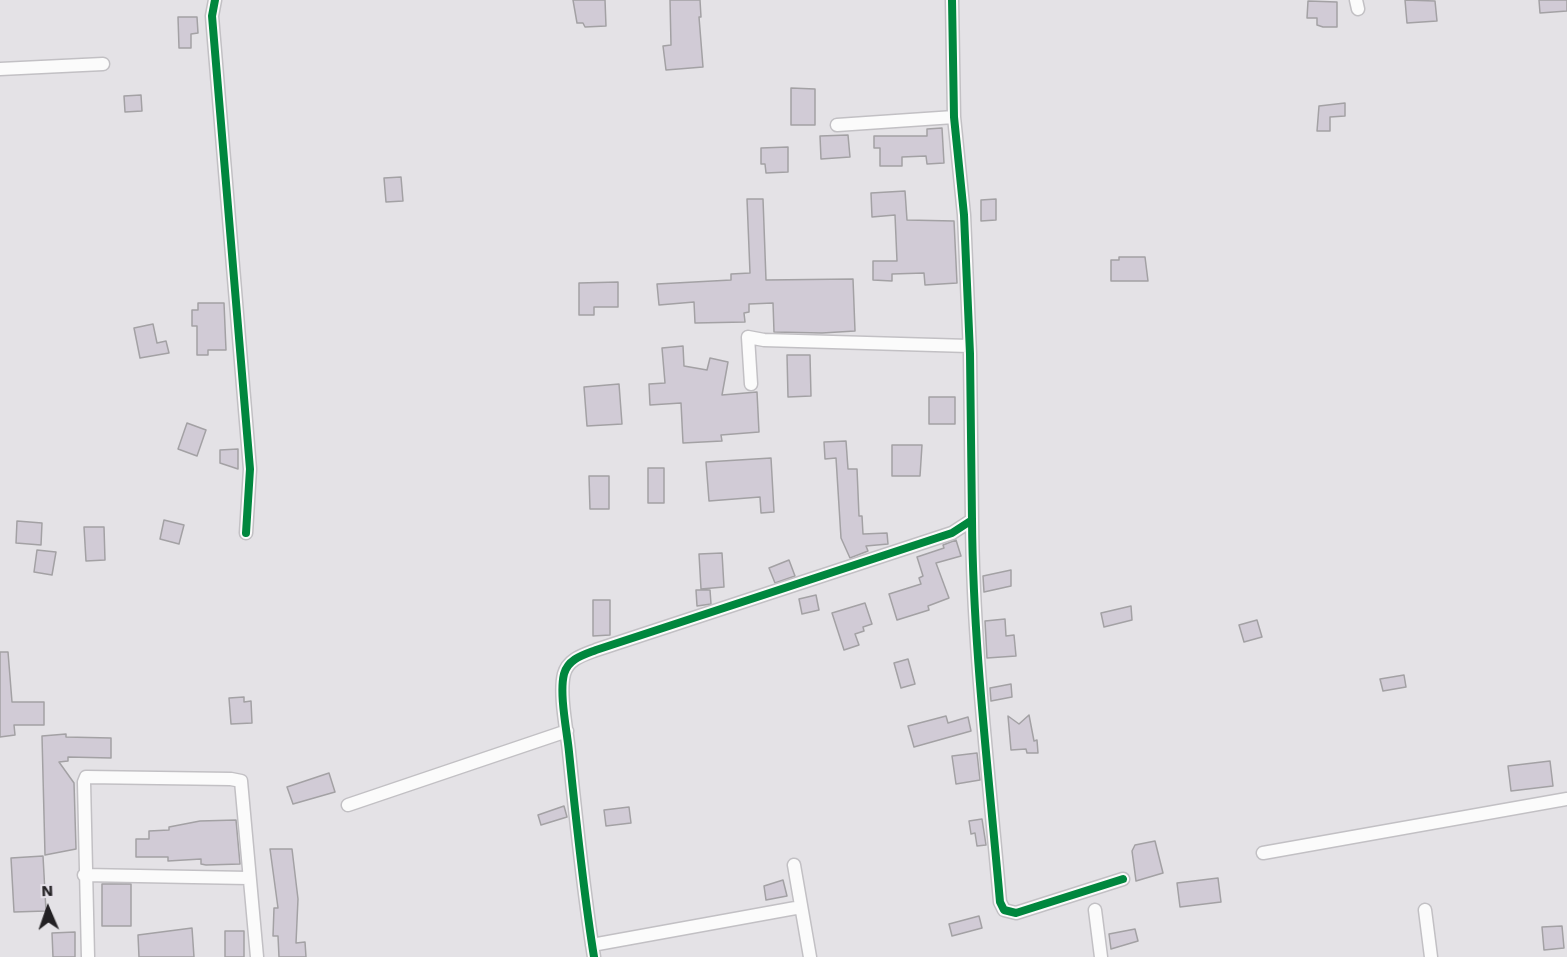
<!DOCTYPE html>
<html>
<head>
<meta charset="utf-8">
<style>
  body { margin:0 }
  #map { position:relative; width:1567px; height:957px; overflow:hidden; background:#e4e2e6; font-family:"Work Sans",sans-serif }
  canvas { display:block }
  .north { position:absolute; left:18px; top:879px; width:60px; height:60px; -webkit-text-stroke:4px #e4e0e8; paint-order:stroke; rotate:358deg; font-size:16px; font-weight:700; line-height:24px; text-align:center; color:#232124 }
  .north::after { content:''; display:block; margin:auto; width:21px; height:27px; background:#232124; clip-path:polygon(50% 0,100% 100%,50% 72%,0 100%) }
</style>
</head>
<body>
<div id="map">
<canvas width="1567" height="957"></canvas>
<div class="north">N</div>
</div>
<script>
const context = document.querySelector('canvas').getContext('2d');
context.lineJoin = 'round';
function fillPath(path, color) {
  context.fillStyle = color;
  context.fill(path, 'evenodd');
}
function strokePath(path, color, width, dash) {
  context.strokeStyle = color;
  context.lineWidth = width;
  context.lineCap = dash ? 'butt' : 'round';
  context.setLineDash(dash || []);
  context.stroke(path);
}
const building = new Path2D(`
  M573 0H605L606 26 585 27 583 23H577Z
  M670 0H700L701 17H699L703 67 666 70 663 46 671 45Z
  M1405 0 1435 1 1437 21 1407 23Z
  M1539 0H1567V11L1540 13Z
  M1308 1 1337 2V27H1323L1317 25V18H1307Z
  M178 17H197L198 33 191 34V48H179Z
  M791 88 815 89V125H791Z
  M141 95 142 111 125 112 124 96Z
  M1345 103V116L1330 117V131H1317L1319 106Z
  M942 128 944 163 927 164 926 156 902 157V166H880V148H874V136H927V129Z
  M848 135 850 157 821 159 820 136Z
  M788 147V172L766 173 765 164H761V148Z
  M401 177 403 201 386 202 384 178Z
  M905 191 907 220 954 221 957 283 925 285 924 273 892 274V281L873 280V261H897L895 215 872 217 871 193Z
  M747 199H763L766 280 853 279 855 331 822 333 774 332 773 303 749 304V312L744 313 745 322 695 323 694 302 659 305 657 284 731 280V274L750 273Z
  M996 199V220L981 221V200Z
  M1119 257H1145L1148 281H1111V260H1119Z
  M618 282V307H594V315H579V283Z
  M198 303H224L226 350H208V355H197V326H192V310H198Z
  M153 324 157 343 166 341 169 353 140 358 134 328Z
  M683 346 684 366 707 370 710 358 728 362 722 395 757 392 759 432 721 435 722 441 683 443 681 403 650 405 649 384 665 383 662 348Z
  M787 355H810L811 396 788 397Z
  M619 384 622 424 587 426 584 387Z
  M929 397H955V424H929Z
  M187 423 206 430 197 456 178 449Z
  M846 441 848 469H857L859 516H862L863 534 887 533 888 544 866 546 868 551 850 558 841 538 836 458 825 459 824 442Z
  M892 445H922L920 476H892Z
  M238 449V469L220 463V450Z
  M771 458 774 512 761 513 760 497 709 501 706 462Z
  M648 468H664V503H648Z
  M589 476H609V509H590Z
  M164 520 184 525 179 544 160 539Z
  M17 521 42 523 41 545 16 543Z
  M84 527H104L105 560 86 561Z
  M956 540 961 556 936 563 949 598 928 606 929 610 897 620 889 594 921 584 919 578 923 576 917 557 944 548 943 545Z
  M37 550 56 552 52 575 34 572Z
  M722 553 724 587 701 589 699 554Z
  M789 560 795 576 775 583 769 568Z
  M1011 570V586L984 592 983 576Z
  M696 590H710L711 604 697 606Z
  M816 595 819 610 802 614 799 599Z
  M593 600H610V635L593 636Z
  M865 603 872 624 863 627 864 631 855 634 859 645 844 650 832 613Z
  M1131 606 1132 620 1104 627 1101 613Z
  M1005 619 1006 636 1014 635 1016 656 987 658 985 621Z
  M1257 620 1262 637 1244 642 1239 625Z
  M0 652H8L12 702H44V725H14L15 735 0 737Z
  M908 659 915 684 901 688 894 663Z
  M1404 675 1406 687 1383 691 1380 679Z
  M1011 684 1012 697 991 701 990 688Z
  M244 697V702L251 701 252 723 231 724 229 698Z
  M1029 715 1034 741 1037 740 1038 753H1027L1026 749 1011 750 1008 716 1019 724Z
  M946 716 948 723 968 717 971 731 914 747 908 726Z
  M66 734V737L111 738V758L68 757V761L59 762 74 783 76 849 45 855 42 736Z
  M977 753 980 780 956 784 952 756Z
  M1550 761 1553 786 1511 791 1508 766Z
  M329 773 335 792 293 804 287 787Z
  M564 806 567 817 541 825 538 815Z
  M629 807 631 823 606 826 604 810Z
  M982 819 986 845 977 846 975 833 971 834 969 821Z
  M236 820 240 864 206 865 201 864V859L168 861V857H136V839H149V831L169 830V827L200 821Z
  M1155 841 1163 873 1136 881 1132 851 1135 845Z
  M270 849H292L298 899 296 943 305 942 306 957H279L278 936H273L274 908H278Z
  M43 856 46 911 14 912 11 858Z
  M1218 878 1221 902 1180 907 1177 883Z
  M783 880 787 896 766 900 764 886Z
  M102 884H131V926H102Z
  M979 916 982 928 952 936 949 924Z
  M1562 926 1564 948 1544 950 1542 927Z
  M192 928 194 957H139L138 935Z
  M1135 929 1138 941 1111 949 1109 934Z
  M225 931H244V957H225Z
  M75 932V957H53L52 933Z`);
fillPath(building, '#d1cbd6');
strokePath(building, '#a3a1a4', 1.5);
const minor = new Path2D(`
  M215 0 212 16 250 469 246 533
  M1356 0 1358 9
  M0 69 103 64
  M837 125 954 117
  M751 384 748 337 764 340 969 346
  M972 520C973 647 989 775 1000 902L1004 910 1016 913 1123 879
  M348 805 567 731
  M1263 853 1567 799
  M794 865 810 957
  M84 875 248 878
  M1095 910 1101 957
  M1425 910 1431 957
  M592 945 801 907
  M88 957 84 782 86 777 231 779 241 781 257 957
  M594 957C583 889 576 820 569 752 567 731 559 694 564 674 568 659 583 655 596 650L952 533 972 520 970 354 964 215 954 117 952 0`);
strokePath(minor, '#c2c0c4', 15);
strokePath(minor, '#fbfbfb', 12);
strokePath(new Path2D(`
  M215 0 212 16 250 469 246 533
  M972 520C973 647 989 775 1000 902L1004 910 1016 913 1123 879
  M594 957C583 889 576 820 569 752 567 731 559 694 564 674 568 659 583 655 596 650L952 533 972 520 970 354 964 215 954 117 952 0`), '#00873e', 8);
</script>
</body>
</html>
